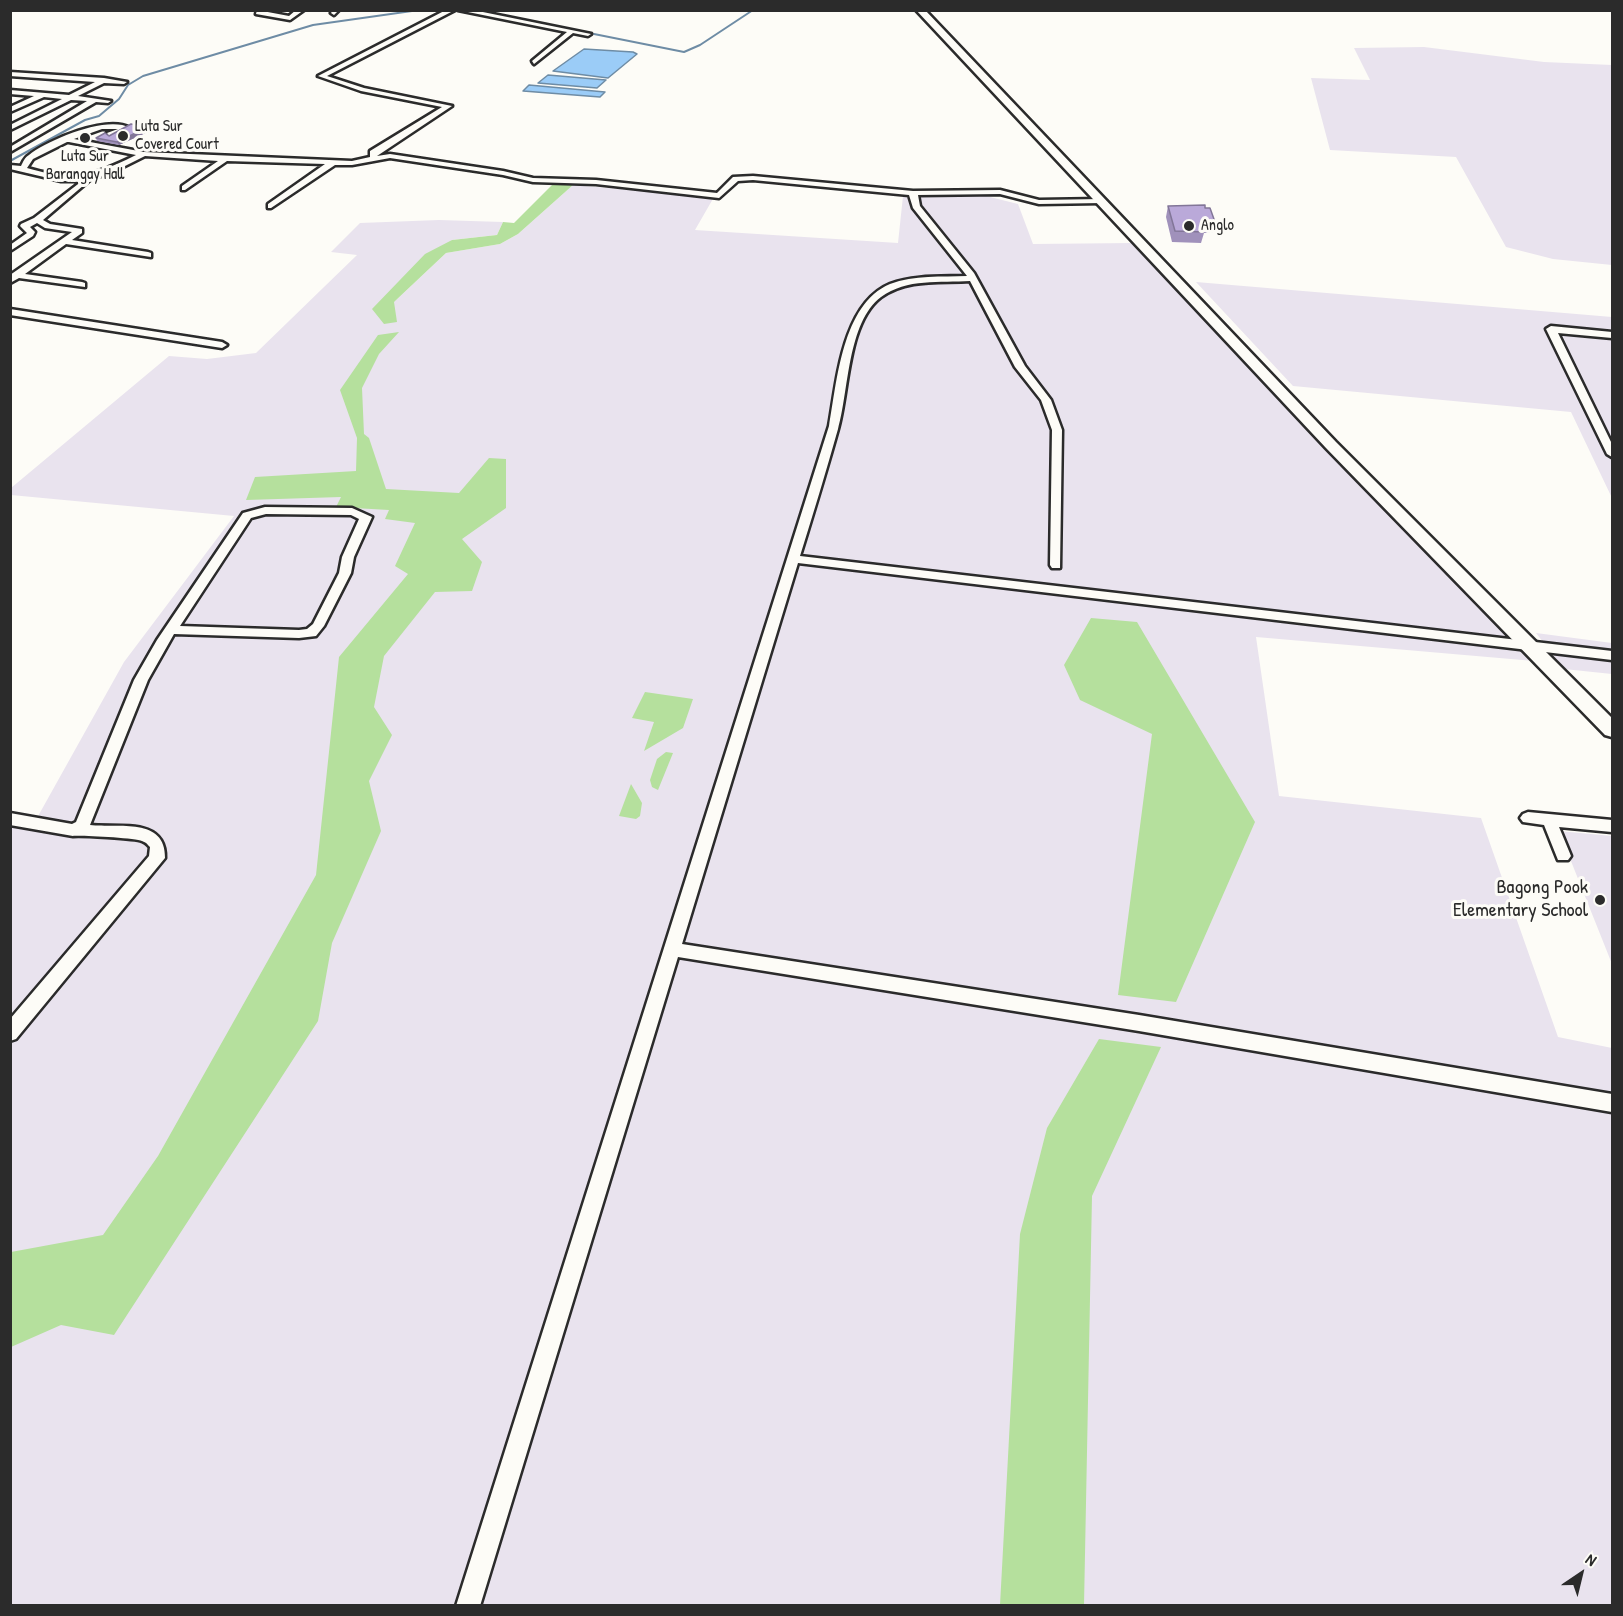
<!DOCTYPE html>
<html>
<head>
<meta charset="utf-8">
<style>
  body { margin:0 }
  #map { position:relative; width:1623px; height:1616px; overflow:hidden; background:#fdfcf7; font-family:"Patrick Hand",sans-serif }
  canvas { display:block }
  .frame { position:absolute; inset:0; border:12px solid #2b2b2b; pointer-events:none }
  .north { position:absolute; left:1551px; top:1544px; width:60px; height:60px; -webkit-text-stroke:4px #fdfcf7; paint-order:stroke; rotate:35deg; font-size:16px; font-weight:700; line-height:24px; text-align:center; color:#2b2b2b }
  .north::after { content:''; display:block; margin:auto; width:21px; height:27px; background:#2b2b2b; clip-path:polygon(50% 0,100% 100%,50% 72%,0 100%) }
</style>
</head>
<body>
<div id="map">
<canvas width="1623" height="1616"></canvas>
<div class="frame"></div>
<div class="north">N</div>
</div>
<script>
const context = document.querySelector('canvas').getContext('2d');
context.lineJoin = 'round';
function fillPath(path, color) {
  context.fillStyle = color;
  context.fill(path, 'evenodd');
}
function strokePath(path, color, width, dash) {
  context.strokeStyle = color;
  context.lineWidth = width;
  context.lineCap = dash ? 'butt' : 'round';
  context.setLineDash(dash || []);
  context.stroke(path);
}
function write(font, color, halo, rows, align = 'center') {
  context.font = font + ' "Patrick Hand",sans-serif';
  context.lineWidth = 6;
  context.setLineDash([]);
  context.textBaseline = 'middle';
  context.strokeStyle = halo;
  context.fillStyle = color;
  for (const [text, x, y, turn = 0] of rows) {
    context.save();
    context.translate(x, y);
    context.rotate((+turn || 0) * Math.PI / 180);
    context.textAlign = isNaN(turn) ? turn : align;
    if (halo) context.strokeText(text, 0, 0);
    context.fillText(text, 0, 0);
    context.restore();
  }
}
fillPath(new Path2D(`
  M1424 47 1544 62 1612 65V265L1553 259 1506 247 1456 157 1330 150 1311 78 1370 80 1354 48Z
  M573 185 714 197 695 230 898 243 903 196H986L1018 204 1033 244 1133 243 1261 379 1534 661 1256 637 1279 796 1481 818 1558 1037 1612 1048V1605H11L10 813 37 818 124 662 234 516 11 495V488L169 356 207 359 256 353 357 255 331 252 360 223 439 220 503 222 497 235 452 240 393 303 446 253 500 244 518 234Z
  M1196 282 1612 317V498L1571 412 1293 386Z
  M1536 633 1612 643V674L1564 669Z
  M1559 831 1612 836V964Z`), '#e9e3ee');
fillPath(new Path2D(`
  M552 185H573L518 234 500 244 446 253 394 302 397 322 384 324 372 309 425 254 452 240 497 235 503 222 514 223Z
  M399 332 379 354 362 388 364 434 369 438 386 489 459 493 489 458 506 459V508L462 539 482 562 472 591 435 592 384 656 374 707 392 735 369 781 381 831 332 943 318 1021 114 1335 61 1325 11 1347V1252L103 1235 158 1156 316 875 339 657 408 574 395 566 415 523 385 519 389 510 336 507 341 497 246 500 255 477 356 471 357 438 340 390 378 335Z
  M1091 618 1137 622 1255 822 1176 1002 1118 995 1152 734 1080 700 1064 665Z
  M645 692 693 699 683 728 644 751 654 722 632 718Z
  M666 752 673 753 658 790 652 787 650 780 657 759Z
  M631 784 642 803 640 816 636 819 619 816Z
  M1099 1039 1161 1047 1092 1196 1084 1605H1000L1020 1234 1047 1128Z`), '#b5e09d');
const water = new Path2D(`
  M584 49 633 52 637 54 608 78 553 71Z
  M548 75 606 80 597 88 538 83Z
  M529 85 605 92 600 97 523 91Z`);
fillPath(water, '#9bccf7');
strokePath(water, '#6e8ca5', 1.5);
strokePath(new Path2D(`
  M594 34 684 52 700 45 753 10
  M10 161 85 120 99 116 119 99 128 85 143 76 313 25 419 10`), '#6e8ca5', 2);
const street = new Path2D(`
  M257 10 289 16 296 10H304L290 20 256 14Z
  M333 10H339L334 15 331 13Z
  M446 10H455L327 76 364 88 452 106 377 156 390 154 503 171 533 178 596 180 717 193 733 177 753 176 913 191 1000 190 1039 200 1102 199 1106 201 1102 203 1039 204 1000 194 918 195 920 206 974 273 1025 366 1051 400 1062 430 1060 568H1052L1050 565 1052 430 1041 400 1015 367 970 281C940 283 907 278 881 297 847 323 849 391 838 429 826 472 813 514 800 556L1612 651V660L798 563 682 944 1139 1015 1612 1094V1112L1139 1031 678 957 480 1606H456L829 426C837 382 842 304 890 284 914 275 942 277 967 276L913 208 909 195 753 180 738 181 719 198 596 184 533 182 503 175 390 158 352 165H335L271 208H268V204L325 164 227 161 185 190H182V186L218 161 145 156 111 173 91 179 43 220 50 224 82 229V233L72 240 148 252 151 253V257L66 244 25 274 82 282 85 283V287L19 278 10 283V275L72 232 45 228 37 223 30 227 35 232 33 236 10 251V245L27 233 20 226 21 224 34 218 82 181H61L10 169V165L21 166C23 162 25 157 29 155 48 140 107 115 130 128L110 137 107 133 118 129H102L74 139 144 152 352 161 370 157V151L442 107 361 91 318 76ZM67 142H69L136 155C94 176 74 182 27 168L33 159Z
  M458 10H473L591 34 588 36 573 33 534 64 532 61 567 32Z
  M10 72 104 78 127 82 124 84 104 83 78 96 111 101 108 103 96 102 10 152V147L87 101 71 100 10 130V125L62 99 44 97 10 112V107L34 96 10 94V90L69 95 95 82 10 76Z
  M10 309 222 342 227 345 222 348 10 315Z
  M1551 326 1612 332V338L1558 333 1612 444V457L1607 454 1546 329Z
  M265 507 352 508 372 517 354 557 351 573 324 626 316 636 299 638 174 634 148 680 90 825C118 828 166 817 165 858L16 1039 10 1041V1019L149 856 150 847C146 843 147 843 142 841 136 838 78 835 73 836L10 825V813L72 824 76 822 134 680 157 640 243 513ZM266 514 351 515 359 519 342 557 339 573 313 624 307 629 299 630 180 626 251 518Z
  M1528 812 1612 820V832L1559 827 1571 856 1568 860H1558L1544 825 1523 822 1520 818 1523 814Z`);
const secondary = new Path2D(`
  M916 10H925L1336 442 1612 718V737L1605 735 1326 448Z`);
strokePath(street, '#2b2b2b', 5);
strokePath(secondary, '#2b2b2b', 5);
fillPath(street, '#fdfcf7');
fillPath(secondary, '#fdfcf7');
fillPath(new Path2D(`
  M150 131 119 145 97 141 96 138Z
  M1168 206 1215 222 1212 233H1204L1201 243 1172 242 1166 217Z`), '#a091bb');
fillPath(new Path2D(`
  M148 127 150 131 119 145 117 142Z`), '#827698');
const building = new Path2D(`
  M131 124 148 127 117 142 96 138 105 133 109 136Z
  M1205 205V208H1210L1215 222H1201L1204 232 1175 231 1168 206Z`);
fillPath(building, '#baa9d9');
strokePath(building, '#827698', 1.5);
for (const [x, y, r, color] of [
  [123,136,6,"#2b2b2b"],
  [85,138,6,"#2b2b2b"],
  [1189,226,6,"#2b2b2b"],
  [1600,900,6,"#2b2b2b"]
]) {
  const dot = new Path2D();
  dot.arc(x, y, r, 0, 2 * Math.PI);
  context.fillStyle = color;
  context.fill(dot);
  strokePath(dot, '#fdfcf7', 2);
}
write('16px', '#2b2b2b', '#fdfcf7', [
  ["Luta Sur",135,127],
  ["Covered Court",135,145],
  ["Luta Sur",85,157,"center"],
  ["Barangay Hall",85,175,"center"],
  ["Anglo",1201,226]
], 'left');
write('20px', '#2b2b2b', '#fdfcf7', [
  ["Bagong Pook",1588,888],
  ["Elementary School",1588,911]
], 'right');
</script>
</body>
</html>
